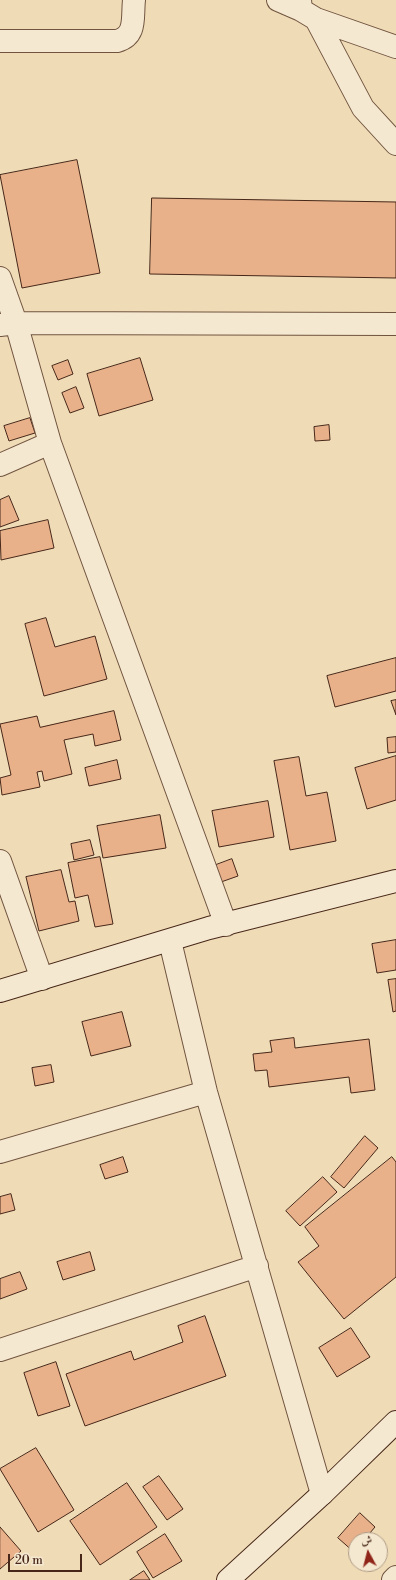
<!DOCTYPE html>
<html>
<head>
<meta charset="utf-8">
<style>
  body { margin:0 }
  #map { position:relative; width:396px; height:1580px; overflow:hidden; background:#efdcb6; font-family:"Libre Bodoni",Amiri,serif }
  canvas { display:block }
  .north { position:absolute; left:348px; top:1532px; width:40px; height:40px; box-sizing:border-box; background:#f5e8d0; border:1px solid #af9b87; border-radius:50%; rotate:353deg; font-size:11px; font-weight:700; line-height:16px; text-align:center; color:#472719 }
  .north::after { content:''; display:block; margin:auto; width:14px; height:18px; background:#8f2418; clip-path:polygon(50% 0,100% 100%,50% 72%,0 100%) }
  .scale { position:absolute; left:8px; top:1554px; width:74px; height:18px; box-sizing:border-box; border:2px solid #472719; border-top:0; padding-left:5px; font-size:12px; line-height:14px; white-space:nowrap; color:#472719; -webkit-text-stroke:3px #f5e8d0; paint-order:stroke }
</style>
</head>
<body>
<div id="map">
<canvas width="396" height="1580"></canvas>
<div class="north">ش</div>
<div class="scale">20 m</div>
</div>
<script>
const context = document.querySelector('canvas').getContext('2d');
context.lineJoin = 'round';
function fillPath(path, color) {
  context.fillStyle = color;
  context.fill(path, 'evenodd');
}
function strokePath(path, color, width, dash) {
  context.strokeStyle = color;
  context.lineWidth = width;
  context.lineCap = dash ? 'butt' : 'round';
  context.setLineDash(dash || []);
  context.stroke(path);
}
const building = new Path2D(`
  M77 160 100 273 22 288 0 175Z
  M152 198 396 202V278L150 274Z
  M140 358 153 400 99 416 87 374Z
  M68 360 73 374 58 380 52 366Z
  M76 387 84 408 70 413 62 393Z
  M30 418 35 433 9 441 4 426Z
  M329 425 330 440 315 441 314 427Z
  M9 496 19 520 0 527V500Z
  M48 520 54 548 1 560 0 531Z
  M46 618 55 647 95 636 107 679 44 696 25 624Z
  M396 658V691L335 707 327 676Z
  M396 700V715L391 701Z
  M114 711 121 740 95 746 93 734 64 740 72 774 44 781 42 771 37 772 40 787 2 795 0 778 11 775 0 724 37 716 40 727Z
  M396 737V752L388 753 387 738Z
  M396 756V800L367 809 355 768Z
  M299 757 306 796 327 792 336 841 290 850 274 761Z
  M117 760 121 779 89 786 85 768Z
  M268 801 274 837 219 847 212 811Z
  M160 815 166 848 103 858 97 826Z
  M90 840 94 855 74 860 71 844Z
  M100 857 113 924 95 927 88 895 75 898 68 863Z
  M232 859 238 876 221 882 216 865Z
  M61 870 69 902 75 901 79 921 39 931 26 877Z
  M396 940V970L377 973 372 944Z
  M396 979V1011L393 1012 388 980Z
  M122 1012 131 1046 91 1056 82 1022Z
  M294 1038 295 1048 369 1039 375 1090 351 1093 349 1077 269 1087 267 1070 255 1071 253 1054 272 1052 270 1041Z
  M51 1065 54 1082 35 1086 32 1068Z
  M365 1136 378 1148 344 1188 331 1177Z
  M123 1157 128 1172 105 1179 100 1165Z
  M392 1157 396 1162V1277L344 1319 298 1262 319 1246 305 1227Z
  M323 1177 337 1192 300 1226 286 1211Z
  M11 1194 15 1210 0 1214V1197Z
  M90 1252 95 1270 63 1280 57 1262Z
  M20 1272 27 1289 0 1299V1279Z
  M205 1316 226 1376 85 1426 66 1374 131 1351 134 1360 183 1342 178 1326Z
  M351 1328 370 1357 337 1377 319 1348Z
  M56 1362 70 1406 38 1416 24 1373Z
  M36 1448 74 1510 38 1532 0 1469Z
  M159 1476 183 1509 167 1520 143 1487Z
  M127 1483 157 1527 100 1565 70 1521Z
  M360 1513 375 1527 364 1540H356V1549L354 1552 338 1538Z
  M0 1527 21 1551 0 1569Z
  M165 1534 182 1561 153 1578 137 1552Z
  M144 1571 150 1580H130Z`);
fillPath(building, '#e8b18a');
strokePath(building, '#472719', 1);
const street = new Path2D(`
  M278 0 301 10
  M300 0 301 10 316 19 396 47
  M316 19 363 108 396 144
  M0 41H117C137 36 132 17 134 0
  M0 278 16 323 50 443 226 925
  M0 325 16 323 396 324
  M0 465 50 443
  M0 861 42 979
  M170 941 206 1092 322 1494
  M0 1152 206 1092
  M0 1350 257 1266
  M393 1580 396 1577`);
const secondary = new Path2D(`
  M0 991 209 928 396 881
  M228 1580 322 1494 396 1422`);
strokePath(street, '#715440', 24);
strokePath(secondary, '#472719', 24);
strokePath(street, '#f5e8d0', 22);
strokePath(secondary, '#f5e8d0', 22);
</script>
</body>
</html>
